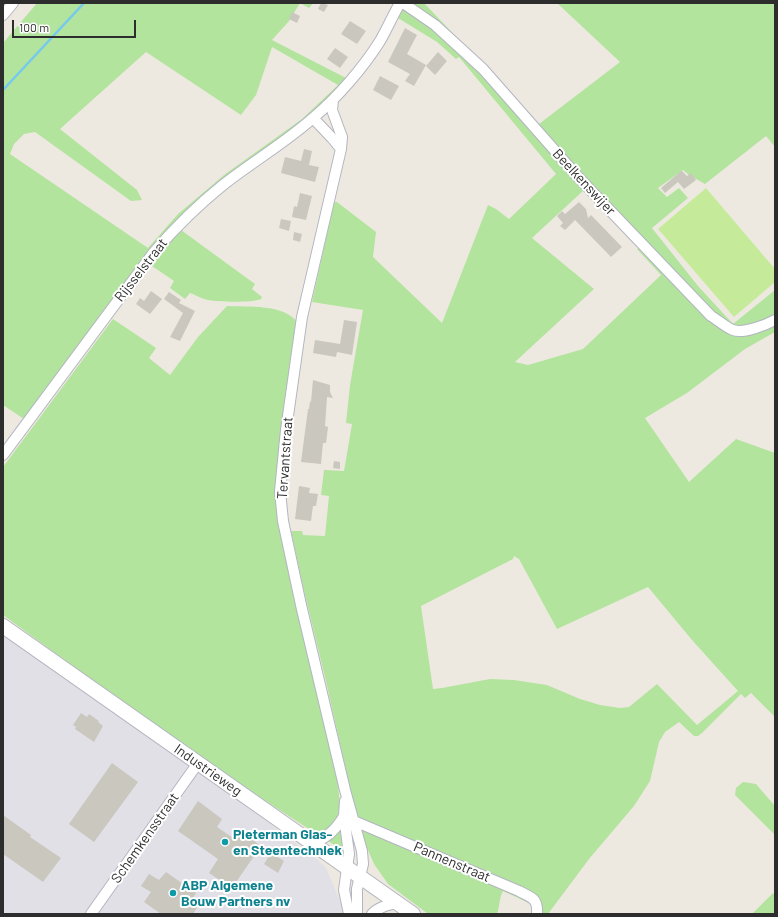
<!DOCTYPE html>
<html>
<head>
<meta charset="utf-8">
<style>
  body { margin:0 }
  #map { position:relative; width:778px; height:917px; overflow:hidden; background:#eee9e0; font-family:Barlow,sans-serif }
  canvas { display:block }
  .frame { position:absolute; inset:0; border:4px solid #2d2d2d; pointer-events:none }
  .scale { position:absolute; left:12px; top:20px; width:124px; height:18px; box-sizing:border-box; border:2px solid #2d2d2d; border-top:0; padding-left:5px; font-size:12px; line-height:14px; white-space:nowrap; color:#2d2d2d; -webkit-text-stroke:3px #fff; paint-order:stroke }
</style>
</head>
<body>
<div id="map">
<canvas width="778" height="917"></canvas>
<div class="frame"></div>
<div class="scale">100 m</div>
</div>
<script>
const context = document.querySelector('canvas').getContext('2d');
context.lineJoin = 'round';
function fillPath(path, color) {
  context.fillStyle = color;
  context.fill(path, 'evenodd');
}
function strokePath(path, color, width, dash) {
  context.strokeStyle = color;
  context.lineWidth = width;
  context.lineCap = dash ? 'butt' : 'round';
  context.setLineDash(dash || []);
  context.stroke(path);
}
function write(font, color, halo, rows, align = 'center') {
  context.font = font + ' Barlow,sans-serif';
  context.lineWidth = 4;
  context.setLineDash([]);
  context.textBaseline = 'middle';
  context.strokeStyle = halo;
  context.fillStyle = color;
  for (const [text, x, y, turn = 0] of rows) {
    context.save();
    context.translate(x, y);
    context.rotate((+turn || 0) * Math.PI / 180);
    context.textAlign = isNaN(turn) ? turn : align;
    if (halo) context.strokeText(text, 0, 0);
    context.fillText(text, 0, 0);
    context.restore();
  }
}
fillPath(new Path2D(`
  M3 635 242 803 317 859 326 868 341 903 343 914H3Z`), '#e2e0e7');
fillPath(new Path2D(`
  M37 3H313L309 8 300 3 289 21 272 40 346 78 338 89 305 121 195 204 24 419 3 405V43ZM272 47 338 85 302 119 224 175 178 214 148 248 10 154 14 144 24 134 35 132 131 201 142 200 137 190 60 129 146 52 241 115 256 95Z
  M406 3H424L539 124 620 62 557 3H775V147L766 136 705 184 689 175 683 170 658 188 667 197 679 188 688 198 652 228 698 286 733 324 775 290V332L745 349 687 393 645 418 689 482 736 439 775 453V717L751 693 745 698 741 694 702 733 698 736H694L679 722 665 732 659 742 650 781 634 806 589 859 548 914H542L535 896 529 903 503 891C499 898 500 906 497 914H428L388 884 374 864 360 832 363 830 357 819 325 677 304 591 291 531H302L303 535 325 536 329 496 321 495 324 470 344 471 352 424 346 423 350 385 363 310 312 302 334 202H337L376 232 373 257 442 323 488 205 496 209 509 219 556 174 459 57 456 59 437 42 398 18ZM585 189 597 191 693 290 688 294 642 244 637 249 661 275 583 349 528 365 515 362 594 289 532 238ZM514 556 519 559 557 629 648 587 692 640 738 691 697 725 657 684 629 707 620 708 600 705 580 699 547 685 514 680 490 679 442 688 433 689 421 606 513 559Z
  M181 230 255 284 252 289 262 297 261 299C252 303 218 302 208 300 202 299 196 295 190 293L185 299 170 288 174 281 152 266 171 241Z
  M227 306C248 307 284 304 297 322L276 489 335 770C339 792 348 827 318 835 210 766 106 690 3 615V467L113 319 156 348 149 358 170 375 198 337Z
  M743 782 756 784 775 806V835L735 795 736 788Z
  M341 826 345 853 327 840Z
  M773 893 775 895V914H752Z`), '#b2e49e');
fillPath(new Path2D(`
  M706 188 775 269V282L734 317 658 229Z`), '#c5eb9a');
strokePath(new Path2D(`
  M3 90 84 3`), '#75c9ef', 2.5);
fillPath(new Path2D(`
  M321 3 328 5 324 12 318 9Z
  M292 12 300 16 297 23 289 19Z
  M350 21 366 31 357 44 341 34Z
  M405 28 417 35 407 54 426 65 414 86 405 81 410 74 388 62Z
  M335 48 348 57 340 68 327 59Z
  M438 52 447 61 435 75 426 66Z
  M380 76 399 86 391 100 373 90Z
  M304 149 312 151 309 165 319 167 315 182 281 173 285 157 301 161Z
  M681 171H682L687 176 691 173 696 180 684 189 678 182 665 193 661 188Z
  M300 193 312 196 306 220 292 217 294 206 297 207Z
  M579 202 586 209 588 218 591 215 622 247 611 257 575 220 565 230 560 226 563 223 557 216 562 211 565 214Z
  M281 219 291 221 289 231 279 228Z
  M294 232 302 234 300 242 293 240Z
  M151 291 162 299 150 314 136 304 140 298 144 301Z
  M169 292 181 300 179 303 195 311 180 341 170 337 183 313 164 299Z
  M344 320 357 322 352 355 337 352 336 357 313 353 315 340 340 344Z
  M313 380 330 385V392L333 398 327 397 325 426 328 427 326 443H323L321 464 301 462 308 409H309L310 401 311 402Z
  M334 461 340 462V469L333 468Z
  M299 486 310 488 309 493 318 494 316 506H313L311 521 295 519Z
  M81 713 87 717 89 714 99 721 98 722 103 726 94 742 75 729 76 727 73 725Z
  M112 763 138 782 94 842 69 824Z
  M198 801 222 819 217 827 233 838 239 830 261 846 232 888 209 873 218 859 178 831Z
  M3 815 31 835 30 837 61 858 43 882 3 854Z
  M271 853 284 861 278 873 264 864Z
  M166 872 196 893 193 898 200 903 193 914H161L144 902 151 892 141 886 149 874 159 880Z`), '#cac7be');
const street = new Path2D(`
  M403 3 435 25 483 69 579 178 711 316C718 320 725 327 733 330 743 334 766 325 775 320
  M3 15 13 3
  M333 100 332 110 342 137 341 149 302 317 286 430 280 491 283 521 301 605 345 790 362 851 363 864 357 889V914
  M313 118 332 138 341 149
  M3 455 154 252C175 228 198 205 223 185 252 162 285 143 313 118 338 97 363 68 380 41 387 29 393 15 400 3
  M345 801 344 816 349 854 344 890 349 914
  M354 821 519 891C532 898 538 898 537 914
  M313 844C328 836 335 831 344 816
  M91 914 198 763
  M372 914C378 907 388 905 397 903`);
const secondary = new Path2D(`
  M3 626 413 914`);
strokePath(street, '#b3b5c0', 12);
strokePath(secondary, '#b3b5c0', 16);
strokePath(street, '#fff', 10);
strokePath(secondary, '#fff', 14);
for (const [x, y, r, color] of [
  [225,842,4,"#0f9aa8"],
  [173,893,4,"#0f9aa8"]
]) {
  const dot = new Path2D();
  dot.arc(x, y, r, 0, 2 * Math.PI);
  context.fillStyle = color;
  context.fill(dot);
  strokePath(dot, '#fff', 1.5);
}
write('14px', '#2d2d2d', '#fff', [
  ["Beelkenswijer",584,182,47],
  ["Rijsselstraat",141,270,-52],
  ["Tervantstraat",285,458,-86],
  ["Industrieweg",208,770,35],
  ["Schemkensstraat",145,838,-55],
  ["Pannenstraat",452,862,23]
]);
write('bold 14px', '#0d838f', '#fff', [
  ["Pieterman Glas-",233,834],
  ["en Steentechniek",233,850],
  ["ABP Algemene",181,885],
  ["Bouw Partners nv",181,901]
], 'left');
</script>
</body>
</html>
